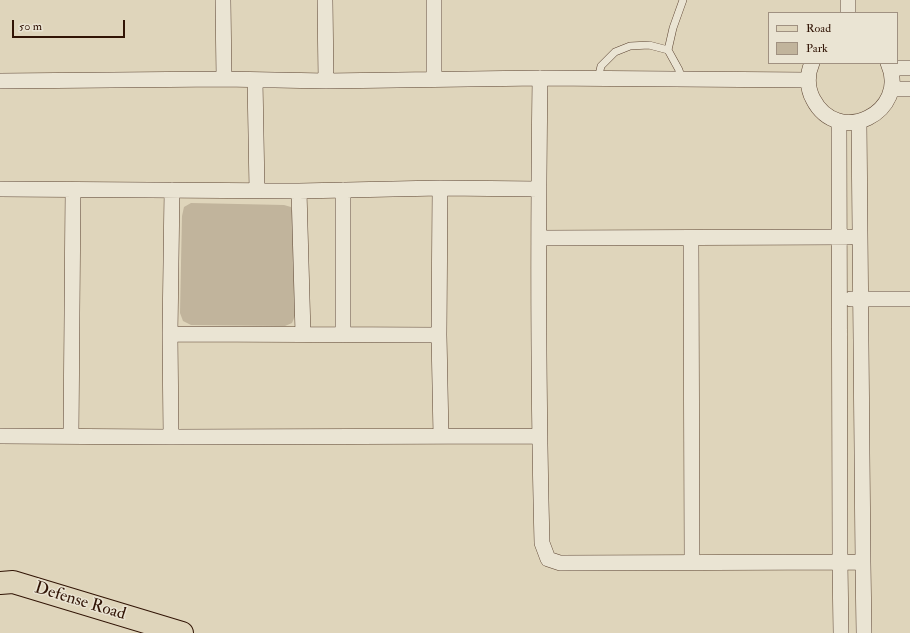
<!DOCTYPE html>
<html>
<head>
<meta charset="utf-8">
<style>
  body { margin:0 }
  #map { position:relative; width:910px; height:633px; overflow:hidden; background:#dfd5bb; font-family:"IM FELL Double Pica",serif }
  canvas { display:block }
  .legend { position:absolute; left:768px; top:12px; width:130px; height:52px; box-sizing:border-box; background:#eae4d3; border:1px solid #a09181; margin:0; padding:5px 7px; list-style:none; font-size:12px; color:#311405 }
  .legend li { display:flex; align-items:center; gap:8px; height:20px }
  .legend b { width:20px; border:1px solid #a09181 }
  .scale { position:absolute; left:12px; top:20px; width:113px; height:18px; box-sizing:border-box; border:2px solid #311405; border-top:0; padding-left:5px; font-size:12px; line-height:14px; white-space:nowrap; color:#311405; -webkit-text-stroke:3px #eae4d3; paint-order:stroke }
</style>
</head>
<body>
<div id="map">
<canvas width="910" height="633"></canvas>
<ul class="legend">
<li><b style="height:5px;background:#dfd5bb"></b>Road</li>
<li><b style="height:11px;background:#c1b49c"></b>Park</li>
</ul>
<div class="scale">50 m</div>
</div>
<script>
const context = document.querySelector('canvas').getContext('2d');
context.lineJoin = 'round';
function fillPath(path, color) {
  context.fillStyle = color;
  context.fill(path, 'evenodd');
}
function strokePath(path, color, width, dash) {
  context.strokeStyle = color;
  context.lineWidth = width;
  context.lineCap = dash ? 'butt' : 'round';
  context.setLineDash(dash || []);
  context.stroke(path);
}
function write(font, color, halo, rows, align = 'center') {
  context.font = font + ' "IM FELL Double Pica",serif';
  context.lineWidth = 3;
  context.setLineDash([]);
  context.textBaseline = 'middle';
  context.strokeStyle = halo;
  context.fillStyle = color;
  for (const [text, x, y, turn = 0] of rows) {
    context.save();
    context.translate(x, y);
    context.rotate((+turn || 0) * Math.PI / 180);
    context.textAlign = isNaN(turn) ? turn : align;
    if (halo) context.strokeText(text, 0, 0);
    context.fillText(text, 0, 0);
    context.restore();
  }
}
fillPath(new Path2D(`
  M191 203 284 205 291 207 293 215 295 316 292 323 285 326 191 325 183 321 180 313 182 216 184 207Z`), '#c1b49c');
const lane = new Path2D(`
  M668 50 673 28 683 0
  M598 79 601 66 615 52 630 46 649 45 668 50 679 70 682 79`);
const street = new Path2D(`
  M223 0 224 79
  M325 0 326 81
  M434 0V79
  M848 13V0
  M812 63C807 74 807 88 813 99 838 148 910 112 888 63
  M891 68H910
  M540 78C538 233 538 388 542 543L548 559 560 563 863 562
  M255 80 257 190
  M0 81 224 79 326 81 540 78 808 80
  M892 89H910
  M839 121 840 562 841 633
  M859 122 863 562 864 633
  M440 188 439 335 441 436
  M0 189 299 191 440 188 539 189
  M343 190V335
  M299 191 303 334
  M539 238 850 237
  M691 238 692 563
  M851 299H910
  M170 334 439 335
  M0 436 171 437 540 436
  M71 436 73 190
  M171 437 170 334 172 190`);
const primary = new Path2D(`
  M0 583 13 582 182 633`);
strokePath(lane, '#5c4432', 8);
strokePath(street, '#5c4432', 16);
strokePath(primary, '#311405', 24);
strokePath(lane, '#eae4d3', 7);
strokePath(street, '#eae4d3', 15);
strokePath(primary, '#dfd5bb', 22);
write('17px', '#311405', '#eae4d3', [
  ["Defense Road",80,602,17]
]);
</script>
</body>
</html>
